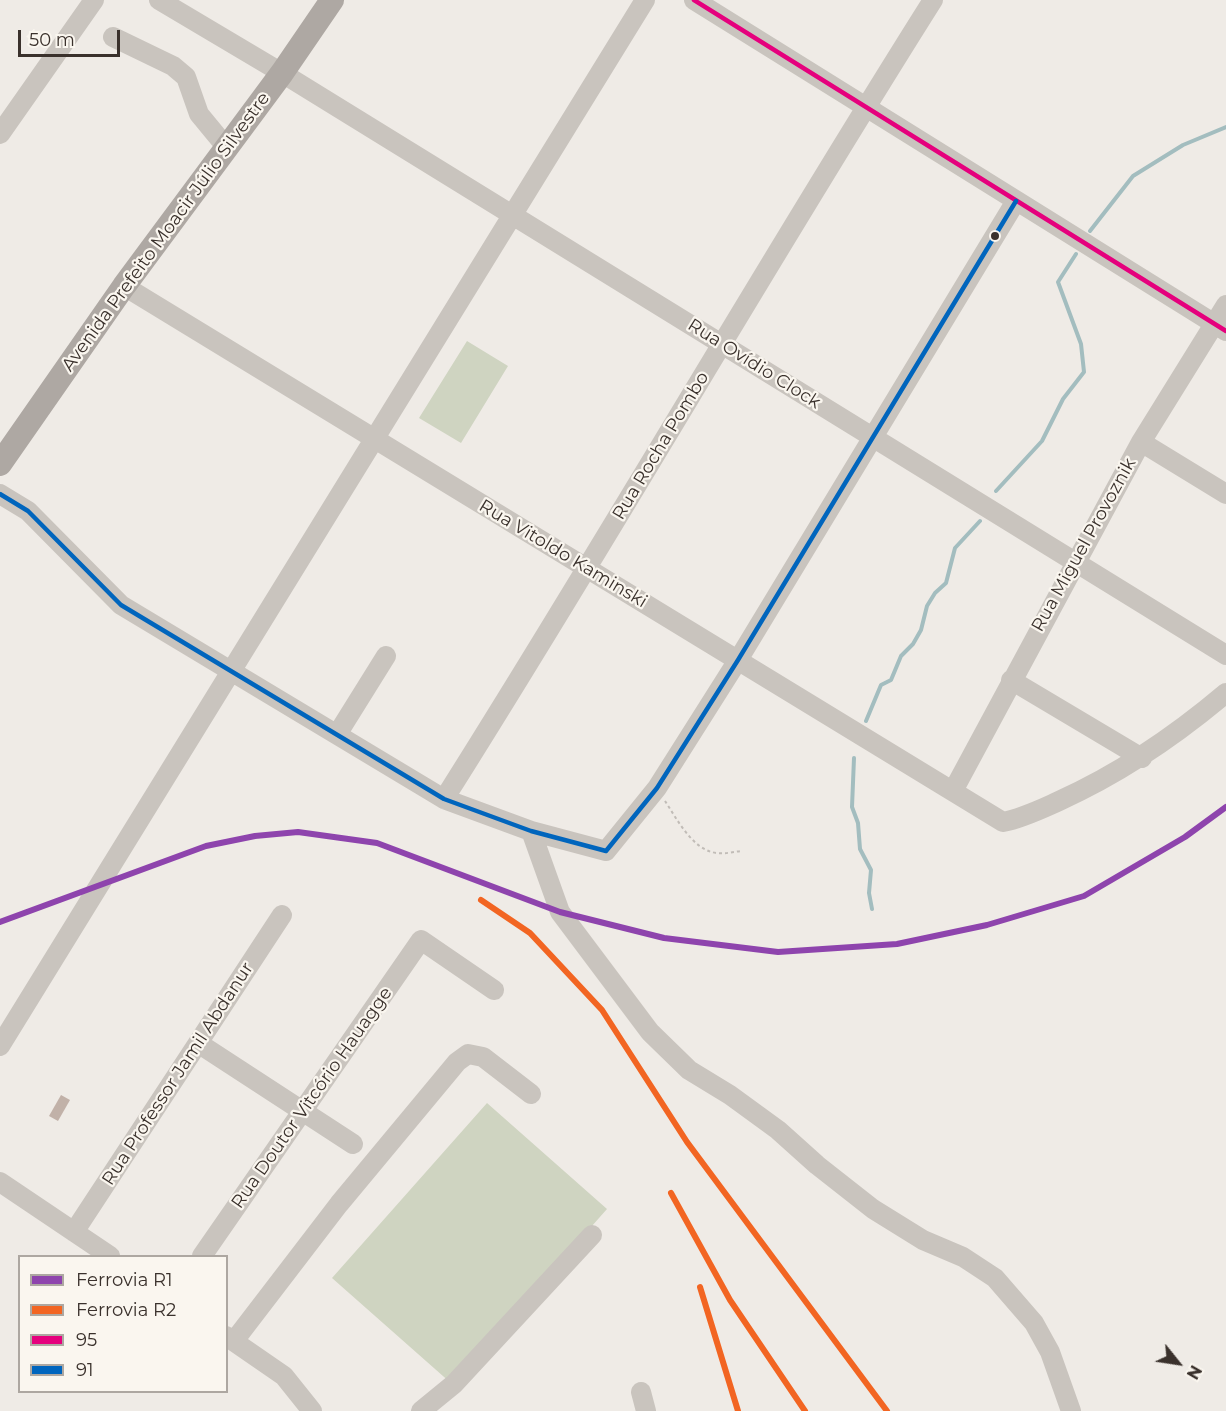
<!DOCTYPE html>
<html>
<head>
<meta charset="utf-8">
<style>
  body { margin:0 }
  #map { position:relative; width:1226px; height:1411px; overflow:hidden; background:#efebe6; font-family:Montserrat,sans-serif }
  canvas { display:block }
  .legend { position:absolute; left:18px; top:1255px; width:210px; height:138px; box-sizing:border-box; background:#faf6ef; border:2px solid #ada7a1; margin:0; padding:8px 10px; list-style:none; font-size:18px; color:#3a312c }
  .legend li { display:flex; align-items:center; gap:12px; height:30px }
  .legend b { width:30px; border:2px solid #ada7a1 }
  .north { position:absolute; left:1148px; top:1333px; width:60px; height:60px; -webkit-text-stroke:4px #faf6ef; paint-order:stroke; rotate:120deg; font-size:16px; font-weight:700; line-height:24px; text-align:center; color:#3a312c }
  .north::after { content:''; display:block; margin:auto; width:21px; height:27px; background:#3a312c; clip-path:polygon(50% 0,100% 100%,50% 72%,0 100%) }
  .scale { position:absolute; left:18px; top:30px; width:102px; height:27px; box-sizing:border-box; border:3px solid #3a312c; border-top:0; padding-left:8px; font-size:18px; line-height:21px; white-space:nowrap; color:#3a312c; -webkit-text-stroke:4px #faf6ef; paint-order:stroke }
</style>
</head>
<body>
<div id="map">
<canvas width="1226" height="1411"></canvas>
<ul class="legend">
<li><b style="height:8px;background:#8e44ad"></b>Ferrovia R1</li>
<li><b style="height:8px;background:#f26522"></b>Ferrovia R2</li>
<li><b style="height:8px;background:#e5007d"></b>95</li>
<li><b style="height:8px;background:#0065bd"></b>91</li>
</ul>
<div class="north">N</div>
<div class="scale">50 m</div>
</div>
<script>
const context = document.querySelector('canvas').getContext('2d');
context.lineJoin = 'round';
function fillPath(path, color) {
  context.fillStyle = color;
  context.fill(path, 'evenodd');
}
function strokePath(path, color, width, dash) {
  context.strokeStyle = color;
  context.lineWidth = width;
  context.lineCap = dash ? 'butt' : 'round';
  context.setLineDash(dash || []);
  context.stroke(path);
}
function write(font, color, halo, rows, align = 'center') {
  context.font = font + ' Montserrat,sans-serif';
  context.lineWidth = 4.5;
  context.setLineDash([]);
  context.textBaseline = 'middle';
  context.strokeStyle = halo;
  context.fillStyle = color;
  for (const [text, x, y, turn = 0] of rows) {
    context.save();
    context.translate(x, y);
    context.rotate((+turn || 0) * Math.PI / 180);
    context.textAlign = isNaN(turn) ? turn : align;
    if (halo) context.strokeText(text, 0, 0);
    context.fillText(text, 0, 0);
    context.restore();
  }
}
fillPath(new Path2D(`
  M467 341 508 366 461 443 419 418Z
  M487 1103 607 1209 452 1384 332 1278Z`), '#cfd4c1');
strokePath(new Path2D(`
  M1090 231 1133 176 1183 145 1226 127
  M996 491 1042 441 1063 399 1084 372 1081 344 1058 282 1076 254
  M866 721 881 685 891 680 901 656 913 644 921 630 927 606 935 593 946 583 955 548 980 521
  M854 758 852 807 858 823 860 849 871 870 869 893 872 909`), '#a3bdbf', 4);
fillPath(new Path2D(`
  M61 1095 70 1100 58 1121 49 1116Z`), '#c1b1a8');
strokePath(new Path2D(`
  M665 801C677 819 693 851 717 853 725 854 733 852 741 851`), '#c1bcb7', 2, [3, 3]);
strokePath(new Path2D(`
  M159 0 282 73 1226 655
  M694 0 1226 331
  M113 37 173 66 186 77 199 114 227 148
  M0 134 94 0
  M124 286 1003 822C1023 818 1041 809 1059 801 1121 773 1174 737 1226 693
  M1141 442 1226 494
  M0 494 28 511 121 605 444 799 531 831 606 851 657 788 738 660 1016 201
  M1011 680 1142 758
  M338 733 386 656
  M953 791 1141 442 1226 305
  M444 799C611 535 766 264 933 0
  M531 831 560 912 650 1032 689 1070 730 1095 778 1130 817 1165 873 1209 923 1240 963 1257 995 1278 1034 1323 1050 1352 1071 1411
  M198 1043 353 1144
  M0 1046 645 0
  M0 1182 110 1256
  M74 1232 282 915
  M202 1256 421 940 494 990
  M226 1336 284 1376 312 1411
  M234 1341 339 1204 457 1062 468 1054 483 1057 531 1094
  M641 1392 646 1411
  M421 1411 454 1384 592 1235`), '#c9c4be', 20);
strokePath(new Path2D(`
  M0 464 124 286 282 73 332 0`), '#aea8a3', 24);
strokePath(new Path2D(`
  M694 0 1226 331`), '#e5007d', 4.5);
strokePath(new Path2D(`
  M0 494 28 511 121 605 444 799 531 831 606 851 657 788 738 660 1016 201`), '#0065bd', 4.5);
strokePath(new Path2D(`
  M0 922 206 846 255 836 298 832 377 843 560 912 664 938 778 952 897 944 987 925 1084 896 1185 837 1226 807`), '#8e44ad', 6);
strokePath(new Path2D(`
  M481 900 530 933 602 1010 687 1142 887 1411
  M671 1193 730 1300 805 1411
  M700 1287 738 1411`), '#f26522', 6);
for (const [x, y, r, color] of [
  [995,236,5,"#3a312c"]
]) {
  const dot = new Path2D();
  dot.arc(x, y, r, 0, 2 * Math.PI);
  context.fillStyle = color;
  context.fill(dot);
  strokePath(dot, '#faf6ef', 2);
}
write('18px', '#3a312c', '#faf6ef', [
  ["Avenida Prefeito Moacir Júlio Silvestre",166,232,-54],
  ["Rua Ovídio Clock",754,364,32],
  ["Rua Rocha Pombo",661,446,-59],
  ["Rua Miguel Provoznik",1084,545,-61],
  ["Rua Vitoldo Kaminski",563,554,31],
  ["Rua Professor Jamil Abdanur",178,1074,-57],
  ["Rua Doutor Vitcório Hauagge",312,1098,-55]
]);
</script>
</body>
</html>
